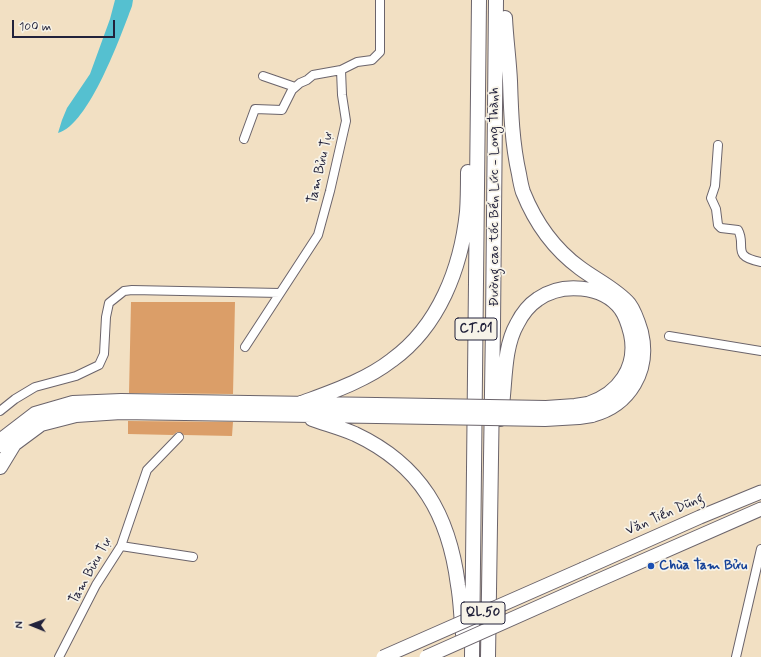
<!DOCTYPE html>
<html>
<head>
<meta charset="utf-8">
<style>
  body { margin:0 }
  #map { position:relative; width:761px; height:657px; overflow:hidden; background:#f2e0c3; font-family:Mynerve,sans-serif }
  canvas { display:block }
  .north { position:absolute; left:12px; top:605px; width:40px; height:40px; -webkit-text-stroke:3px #f7f3e8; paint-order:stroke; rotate:271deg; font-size:11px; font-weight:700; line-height:16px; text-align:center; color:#22223b }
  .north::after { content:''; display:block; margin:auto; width:14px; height:18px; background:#22223b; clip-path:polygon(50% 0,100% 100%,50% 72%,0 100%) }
  .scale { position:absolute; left:12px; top:20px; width:103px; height:18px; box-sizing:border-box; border:2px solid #22223b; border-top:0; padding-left:5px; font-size:12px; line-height:14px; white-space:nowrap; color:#22223b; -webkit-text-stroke:3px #f7f3e8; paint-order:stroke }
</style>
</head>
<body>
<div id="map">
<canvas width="761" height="657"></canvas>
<div class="north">N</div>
<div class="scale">100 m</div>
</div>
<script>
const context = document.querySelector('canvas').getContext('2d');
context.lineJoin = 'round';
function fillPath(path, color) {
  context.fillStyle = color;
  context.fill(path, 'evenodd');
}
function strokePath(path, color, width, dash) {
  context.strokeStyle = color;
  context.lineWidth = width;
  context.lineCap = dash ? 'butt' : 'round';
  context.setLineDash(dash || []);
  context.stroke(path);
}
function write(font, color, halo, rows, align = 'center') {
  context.font = font + ' Mynerve,sans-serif';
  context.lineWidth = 3.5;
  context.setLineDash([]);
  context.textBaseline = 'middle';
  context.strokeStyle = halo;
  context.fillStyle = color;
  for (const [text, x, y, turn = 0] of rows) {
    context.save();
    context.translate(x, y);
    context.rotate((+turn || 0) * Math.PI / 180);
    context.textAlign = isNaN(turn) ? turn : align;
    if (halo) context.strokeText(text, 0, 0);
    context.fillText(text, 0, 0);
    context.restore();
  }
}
fillPath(new Path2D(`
  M115 0H133L132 6C121 35 89 125 58 133L62 120 67 108 90 74 110 19Z`), '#55c0d0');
fillPath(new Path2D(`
  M131 302H235L233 394 129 393Z
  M128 421 233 422 232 436 184 435 180 432H177L173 435 128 434Z`), '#db9e68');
const minor = new Path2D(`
  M263 76 295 87
  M244 139 255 109 282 110 292 90 300 83 307 80 313 75 341 70
  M718 145 715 186 711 198 716 209 718 225 721 228 738 230C747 246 730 256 761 262
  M669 336 761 351
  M245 347 318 235 330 191 346 121 342 95 341 70 357 62 372 60 380 52V0
  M0 411 15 399 35 387 76 376 99 365 104 354 106 317 109 303 124 291 132 290 280 293
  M121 546 193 557
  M59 657 96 585 121 546 147 470 179 437
  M736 657 761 549`);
const trunk = new Path2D(`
  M583 569 700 517 761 492
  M590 584 761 509`);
const motorway = new Path2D(`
  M505 18C506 39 509 60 510 81 511 112 512 143 519 174 520 180 521 186 523 192 535 222 554 249 580 268 596 280 616 289 629 304 635 312 638 322 641 332 650 370 630 405 592 415
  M299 404C331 392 365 381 392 360 439 326 461 268 467 212 468 199 468 185 468 172
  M312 419C326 424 341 428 355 434 421 465 449 515 458 585 461 601 461 618 463 634
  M500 419C506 389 502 350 517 324 522 314 529 305 538 299 562 282 603 285 621 309 626 316 629 326 631 334 638 367 619 394 588 404
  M0 445 5 437 35 414 73 403 121 401 376 405
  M0 467 14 444 41 424 76 415 121 412 377 416
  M472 657 479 0
  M488 657 493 326 496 0`);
strokePath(minor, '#6b646b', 10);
strokePath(trunk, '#6b646b', 15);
strokePath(motorway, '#6b646b', 16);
strokePath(minor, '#fff', 8);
strokePath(trunk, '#fff', 13);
strokePath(motorway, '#fff', 14);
const trunkBridge = new Path2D(`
  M383 657 583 569
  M426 657 590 584`);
const motorwayBridge = new Path2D(`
  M376 405 546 408 575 406 588 404
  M377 416 545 419 579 417 592 415`);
strokePath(trunkBridge, '#6b646b', 15, []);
strokePath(motorwayBridge, '#6b646b', 16, []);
strokePath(trunkBridge, '#fff', 13);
strokePath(motorwayBridge, '#fff', 14);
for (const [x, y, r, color] of [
  [651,566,4,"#1a4fb4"]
]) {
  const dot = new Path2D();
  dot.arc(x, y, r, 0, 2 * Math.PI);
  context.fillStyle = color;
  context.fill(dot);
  strokePath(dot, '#f7f3e8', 1.5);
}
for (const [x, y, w] of [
  [476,329,42],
  [483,613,44]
]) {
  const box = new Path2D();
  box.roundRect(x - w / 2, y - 11, w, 22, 3);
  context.fillStyle = '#f7f3e8';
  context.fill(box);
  strokePath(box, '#22223b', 1);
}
write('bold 13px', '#22223b', null, [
  ["CT.01",476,329],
  ["QL.50",483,613]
]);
write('14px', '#22223b', '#f7f3e8', [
  ["Tam Bửu Tự",321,168,-77],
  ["Đường cao tốc Bến Lức - Long Thành",495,197,-90],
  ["Văn Tiến Dũng",665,515,-24],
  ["Tam Bừu Tự",91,571,-61]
]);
write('bold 14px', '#164399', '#f7f3e8', [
  ["Chùa Tam Bửu",659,566]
], 'left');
</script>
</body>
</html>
